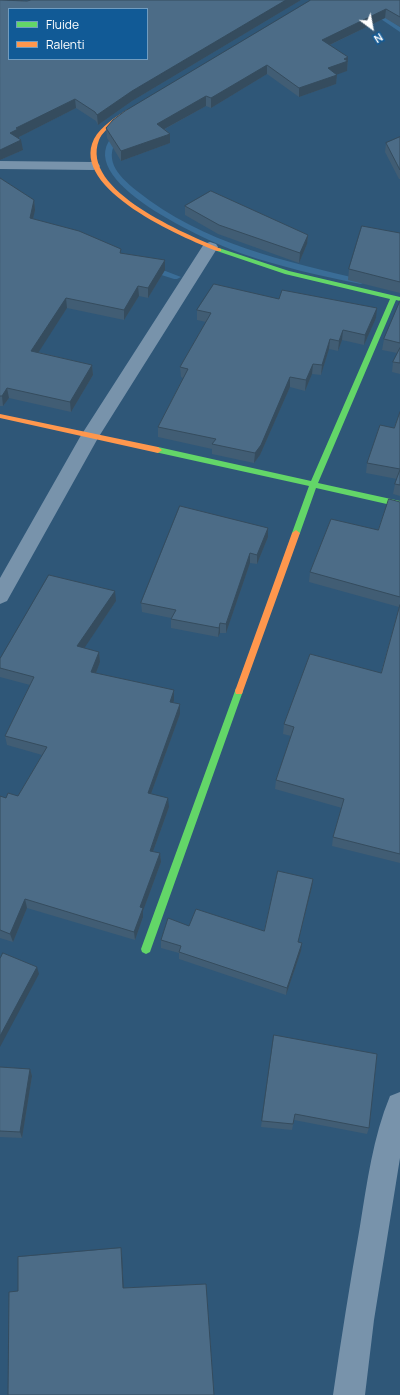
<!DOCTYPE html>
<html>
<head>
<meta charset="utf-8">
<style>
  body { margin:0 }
  #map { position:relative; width:400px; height:1395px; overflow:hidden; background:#2f5778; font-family:Manrope,sans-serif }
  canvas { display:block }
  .legend { position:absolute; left:8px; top:8px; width:140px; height:52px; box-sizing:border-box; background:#115a96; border:1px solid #709cc0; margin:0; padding:5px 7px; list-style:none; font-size:12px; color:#fff }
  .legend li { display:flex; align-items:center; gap:8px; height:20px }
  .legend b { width:20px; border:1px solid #709cc0 }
  .north { position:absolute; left:352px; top:8px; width:40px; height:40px; -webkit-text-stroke:3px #115a96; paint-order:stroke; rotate:148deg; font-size:11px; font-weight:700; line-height:16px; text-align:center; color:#fff }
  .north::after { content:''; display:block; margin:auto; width:14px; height:18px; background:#fff; clip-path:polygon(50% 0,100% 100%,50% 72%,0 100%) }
</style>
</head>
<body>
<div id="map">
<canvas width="400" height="1395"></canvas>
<ul class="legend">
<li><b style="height:5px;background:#63d668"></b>Fluide</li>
<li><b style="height:5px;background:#ff974d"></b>Ralenti</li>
</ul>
<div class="north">N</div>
</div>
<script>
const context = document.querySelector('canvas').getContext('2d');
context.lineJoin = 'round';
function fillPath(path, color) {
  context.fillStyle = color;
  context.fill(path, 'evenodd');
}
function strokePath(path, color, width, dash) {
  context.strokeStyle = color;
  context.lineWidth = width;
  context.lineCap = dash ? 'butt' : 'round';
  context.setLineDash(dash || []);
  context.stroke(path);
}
fillPath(new Path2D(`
  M353 0H360L400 27V32Z
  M116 133 121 134C101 158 117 175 137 191 203 244 284 261 364 280L365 282 361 284C321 276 281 267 243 254 212 243 64 179 116 133Z
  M149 267H155L181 277 177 279H174L149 271Z`), '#3a6d97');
fillPath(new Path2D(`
  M0 161 93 162 98 163 100 166 98 169 93 170 0 169Z
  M210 242 216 244 218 247 98 438 7 601 0 604V578L80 437 202 247 204 244Z
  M400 1092V1158L374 1320 365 1395H333C341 1339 350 1283 360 1226 367 1183 373 1137 390 1096Z`), '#7893ab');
fillPath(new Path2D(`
  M219 248 289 271 400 297V301L396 300 318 483 400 501V507L316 488 300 533 296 536 292 533 309 486 155 452V448L158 447 311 481 390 299 285 274 217 251 216 250Z
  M239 687 242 688 243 691 151 949 150 952 146 954 142 952 141 949 235 691 236 688Z`), '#63d668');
fillPath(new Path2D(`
  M128 109 133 110C123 120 105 126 99 140 79 191 187 234 221 249V251H217C183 238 69 189 94 139 101 126 116 117 128 109Z
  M0 414 158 447 162 450 158 453 0 418Z
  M296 530 300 533 243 691 242 694H236L235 691 292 533Z`), '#ff974d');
fillPath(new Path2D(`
  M0 0H24L21 1H27L31 0H301L132 101 98 125 96 121 76 108 19 137 23 150 0 160Z
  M400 0V27L385 18 330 45 348 61 347 71 337 74 336 84 299 97 267 74 211 108 206 106 165 129 170 134V143L121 161 107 138 106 128Z
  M400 137V179H399L385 152 386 143Z
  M0 178 34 200 35 210 33 219 121 253 165 260V270L148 298 139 296 124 320 67 308 38 352 92 365 93 375 71 412 9 398 3 406H0Z
  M185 206 308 235 307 244 299 263 218 234 185 215Z
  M400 233V293L348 280 349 269Z
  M279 299 376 318 364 345 342 340 338 351 329 349 321 375 312 374 305 391 290 387 260 455 254 463 212 454V449L158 437V427L183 378 181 377 180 367 206 322 197 320V310Z
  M400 301V374L392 372 393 362 397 353 382 350 384 339Z
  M400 412V496L393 494 395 484 397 479 366 473 367 463 394 428Z
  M400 502V863L332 846 333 837 342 808 275 789 276 780 291 736 283 734 284 724 381 673 399 607 309 582 310 572 378 530Z
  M268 528V537L257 564 250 563 226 633H220L218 637 171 628V618L142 612 141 603Z
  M116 601 84 648 99 652 100 662 96 673 174 700 173 703 180 704V714L151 794 169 807 153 852 160 853 161 862 143 911V917L135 940 27 908 13 942 0 938V796L6 798 18 796 42 755 7 745 5 736 30 685 0 677V659Z
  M313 879 312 887 298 942 301 951 286 995 179 959V953L161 948V940L189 926 264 931Z
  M274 1035 369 1128 367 1134 294 1120 292 1130 261 1127Z
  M0 1067 30 1069 32 1076 22 1138 0 1137Z`), '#415d74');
fillPath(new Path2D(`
  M7 0H24L10 5Z
  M286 0H301L132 101 98 125 97 115 132 91Z
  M386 9 385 18 321 49 322 40Z
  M348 57 347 71 327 78 328 68 344 59Z
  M267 65V74L211 108V98Z
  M337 75 336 84 299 97V88Z
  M206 96V106L157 133V124Z
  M75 99 76 108 19 137V139L10 133 16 128Z
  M170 134V143L121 161V151Z
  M21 140 23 150 0 160V150Z
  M34 200 35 210 31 228 30 218Z
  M308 235 307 244 299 263 300 253Z
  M165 260V270L148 298V288Z
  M138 286 139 296 124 320V310Z
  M66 298 67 308 33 361 31 351Z
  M377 308 376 318 364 345 365 335Z
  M343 330 342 340 338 351 339 341Z
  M330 339 329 349 321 375 322 365Z
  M313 364 312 374 305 391 306 380Z
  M92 365 93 375 71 412 70 402Z
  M290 377V387L260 455 254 463 255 453Z
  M7 388 9 398 3 406 2 396Z
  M268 528V537L257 564V555Z
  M250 553V563L226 633V624Z
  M115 591 116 601 79 656 77 646Z
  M220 623V633L218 637 219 628Z
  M99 652 100 662 93 681 91 672Z
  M174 690V700L171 712 170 702Z
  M180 704V714L148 802V793Z
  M168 798 169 807 150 860V851Z
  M160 853 161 862 143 911V917L135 940 134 932 140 907Z
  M313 879 312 887 296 949 298 942Z
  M25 899 27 908 13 942 10 934Z
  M302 943 301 951 286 995 287 988Z
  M37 967 39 974 0 1047V1036Z
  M30 1069 32 1076 22 1138 20 1132Z
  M121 1248 122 1254 124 1294 123 1288Z`), '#354c5e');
const building = new Path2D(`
  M0 0 27 1 31 0H286L132 91 97 115 95 112 75 99 16 128 18 129 10 133 21 140 0 150ZM9 9H147V59H9Z
  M311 0H400V17L386 9 322 40 348 57 344 59 348 61 328 68 337 75 299 88 267 65 211 98 206 96 157 124 170 134 121 151 106 128 113 120 125 111Z
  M400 137V170L386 143Z
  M0 178 34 200 30 218 79 231 121 249 120 253 165 260 148 288 138 286 124 310 66 298 31 351 92 365 70 402 7 388 2 396H0Z
  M211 191 308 235 300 253 219 225 185 206Z
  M362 226 400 233V282L349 269Z
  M214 284 279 299 282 290 377 308 365 335 343 330 339 341 330 339 322 365 313 364 306 380 290 377 261 445 255 453 212 444 216 439 158 427 188 369 180 367 211 313 197 310Z
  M400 301V343L384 339Z
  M400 348V363L393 362Z
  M400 412V469L367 463 380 425 394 428Z
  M400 470V485L395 484Z
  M389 499 400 502V597L310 572 331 519 378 530Z
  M180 506 268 528 257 555 250 553 226 624 220 623 219 628 171 619 176 610 141 603Z
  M49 575 115 591 77 646 99 652 91 672 174 690 170 702 180 704 148 793 168 798 150 851 160 853 140 907 143 908 134 932 25 899 10 934 0 930V796L6 798 8 793 18 796 47 747 5 736 34 677 0 668V659Z
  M400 605V854L333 837 344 799 276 780 294 727 284 724 310 654 381 673Z
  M278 871 313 879 298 942 302 943 287 988 179 952 181 946 161 940 168 918 189 926 196 909 264 931Z
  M3 953 37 967 0 1036V959Z
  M274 1035 377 1054 369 1128 295 1114 293 1124 262 1121Z
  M0 1067 30 1069 20 1132 0 1131Z
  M121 1248 123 1288 206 1284 214 1395H8L9 1292 18 1291V1257Z`);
fillPath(building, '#4c6c87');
strokePath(building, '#354c5e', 1);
</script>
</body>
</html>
